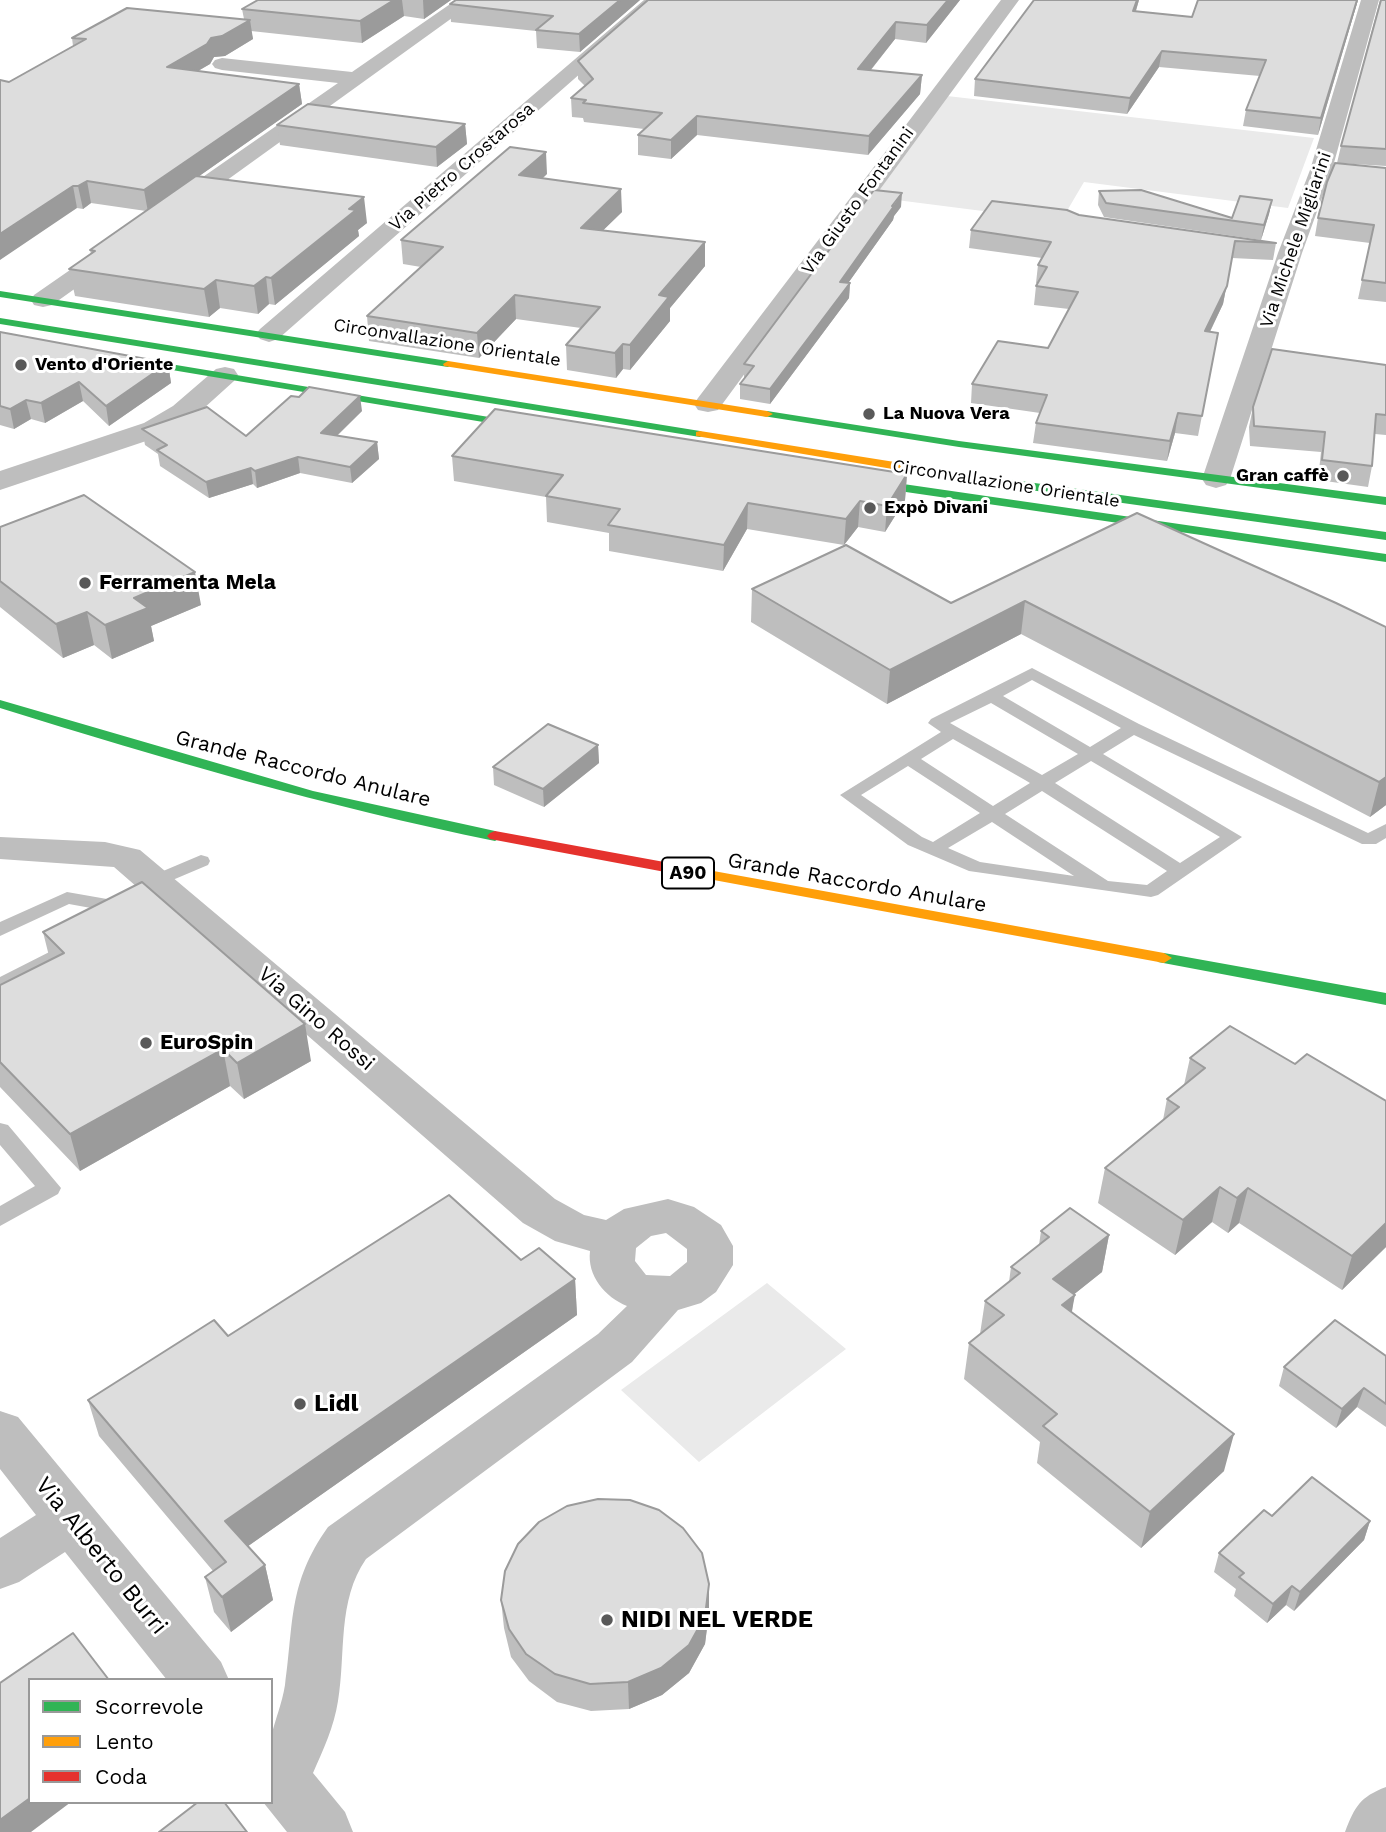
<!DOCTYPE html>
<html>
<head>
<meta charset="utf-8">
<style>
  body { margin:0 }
  #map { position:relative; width:1386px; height:1832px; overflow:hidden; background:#fff; font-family:"Work Sans",sans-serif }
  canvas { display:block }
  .legend { position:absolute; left:28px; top:1678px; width:245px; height:126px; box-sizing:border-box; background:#fff; border:2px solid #999; margin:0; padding:9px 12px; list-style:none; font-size:21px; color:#000 }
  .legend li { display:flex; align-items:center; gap:14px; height:35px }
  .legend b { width:35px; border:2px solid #999 }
</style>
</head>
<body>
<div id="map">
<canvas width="1386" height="1832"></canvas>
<ul class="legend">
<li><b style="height:9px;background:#30b455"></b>Scorrevole</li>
<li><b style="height:9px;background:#ff9f0a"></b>Lento</li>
<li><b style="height:9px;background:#e5322d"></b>Coda</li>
</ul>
</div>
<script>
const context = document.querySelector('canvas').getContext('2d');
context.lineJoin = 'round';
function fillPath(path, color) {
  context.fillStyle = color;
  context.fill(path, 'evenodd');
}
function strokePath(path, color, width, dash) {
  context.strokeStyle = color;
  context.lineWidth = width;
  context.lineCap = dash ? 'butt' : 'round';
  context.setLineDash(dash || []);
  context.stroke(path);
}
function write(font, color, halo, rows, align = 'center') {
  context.font = font + ' "Work Sans",sans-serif';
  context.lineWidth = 6;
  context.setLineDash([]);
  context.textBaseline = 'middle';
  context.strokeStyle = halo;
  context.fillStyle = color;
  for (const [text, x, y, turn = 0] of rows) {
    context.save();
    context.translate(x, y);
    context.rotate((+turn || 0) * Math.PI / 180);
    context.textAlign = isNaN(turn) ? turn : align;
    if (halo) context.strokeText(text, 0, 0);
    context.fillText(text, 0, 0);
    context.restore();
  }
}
fillPath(new Path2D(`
  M947 96 1314 138 1288 208 1084 182 1061 221 873 197Z
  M767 1283 846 1349 699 1462 621 1390Z`), '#eaeaea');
fillPath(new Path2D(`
  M1032 668 1139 724 1368 833 1386 824V838L1376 844H1362L1134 735 1103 754 1242 837 1158 895 1151 897 969 871 908 845 840 795 941 732 928 723 931 719ZM1032 680 1121 728 1090 747 1003 696ZM991 703 1078 754 1042 775 950 723ZM953 739 1025 780 1030 783 993 806 921 759ZM1091 761 1220 837 1180 863 1055 783ZM908 766 980 813 933 842 922 837 861 795ZM1042 791 1167 871 1147 885 1108 881 1005 814ZM992 822 1074 876 980 862 948 848Z
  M201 855 208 857 210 861 208 865 156 887 147 881 149 877Z
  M67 892 124 902 131 904 134 908 131 912 124 914 69 904 0 936V922Z
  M73 940 80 941 83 946 80 951 0 992V977Z
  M0 1123 8 1125 61 1188 58 1194 0 1226V1206L35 1186 0 1145Z`), '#bebebe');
fillPath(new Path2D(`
  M456 0H477L180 214H164L161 209 164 204 338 83 222 70 215 68 212 64 215 60 222 58 352 72Z
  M644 0H664L278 339 269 342 260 339 256 334 260 329Z
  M1001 0H1019L718 410 708 412 698 410 694 404 698 398Z
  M1361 0H1379L1332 170 1302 253 1230 479 1226 485 1216 488 1206 485 1202 479 1278 253 1310 170Z
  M114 243 122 245 126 250 122 255 52 305 43 307 34 305 31 300 34 295 106 245Z
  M225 367 234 369 238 375 234 381 193 418 164 435 0 490V471L144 423 173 406 216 369Z
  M0 837 105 842 140 850 555 1199 584 1215 606 1220 624 1209 668 1199 694 1207 721 1225 733 1246V1265L716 1292 701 1303 678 1310 632 1362 366 1559C337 1601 346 1653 338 1701 334 1727 323 1750 313 1773L345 1812 353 1832H287L263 1802H271C271 1782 267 1757 271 1737 275 1720 282 1704 285 1685 294 1622 288 1583 328 1527L598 1334 627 1306C605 1297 587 1276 590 1251L555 1241 523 1223 114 867 0 859ZM666 1233 687 1249V1262L670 1276 646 1275 635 1261 636 1248 651 1236Z
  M0 1411 18 1417 221 1662 229 1680H167L65 1552 19 1582 0 1589V1538L36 1515 0 1469Z
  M1386 1787V1832H1345C1355 1806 1360 1797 1386 1787Z`), '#bebebe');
fillPath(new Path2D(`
  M0 291 448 361 453 364 448 367 0 297Z
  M0 318 700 431 706 434 700 437 0 324Z
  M116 355 537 425 543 428 537 431 112 360V356Z
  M767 411 959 441 1386 497V505L959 447 763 416 761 414Z
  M970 474 1386 532V540L966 481 964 478Z
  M855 477 1386 554V562L851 484V478Z
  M0 700 313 791 495 831 503 836 495 841C327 807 164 759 0 708Z
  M1164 953 1386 993V1005L1158 962 1156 958 1158 954Z`), '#30b455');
fillPath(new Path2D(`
  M448 361 767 411 773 414 767 417 444 366 443 364Z
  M700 431 970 474 976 478 970 482 696 436V432Z
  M697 868 1164 953 1172 958 1164 963 692 876 689 873 692 870Z`), '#ff9f0a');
fillPath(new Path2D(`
  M495 831 697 868 705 873 697 878 490 839 487 836 490 833Z`), '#e5322d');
fillPath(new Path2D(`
  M258 0H451L424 19 404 16 362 43 251 31 253 39 225 56 214 57 210 64 198 71 299 84 302 104 199 176 367 223 358 230 359 236 275 305 269 304 258 314 220 308 209 317 75 296 69 269 91 254 90 250 146 211 91 203 83 209 77 208 9 82 73 46 72 38 244 19 242 9Z
  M456 0H640L580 52 537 48 536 31 451 22 450 4Z
  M648 0H960L926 43 895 39 871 70 922 75 920 94 868 155 697 135 671 159 638 155V135L644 129 584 122 583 118 572 117 571 98 585 86 578 79V61Z
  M1139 0 1136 11 1192 17 1358 0 1318 135 1243 126 1246 110 1260 76 1159 67 1127 114 974 96 975 79Z
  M1380 0H1386V166L1337 163 1341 146Z
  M465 124 467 144 437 167 280 145 277 125Z
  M1386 168V302L1358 299 1370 243 1315 236 1318 218Z
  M547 174 543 178 622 212 603 230 705 266 670 308V321L630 370 623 369 616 378 567 370 566 345 581 328 516 319 479 358 369 341 367 316 421 267 403 264 401 240Z
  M1099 191 1232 218 1272 200 1269 214 1261 240 1104 217 1098 205Z
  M901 207 894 216 893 220 848 283H850L849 298 770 404 740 399V384L744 379V364Z
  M1079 215 1276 243 1273 260 1232 258 1223 304 1210 332 1218 333 1198 436 1175 433 1167 461 1033 443 1036 423 1040 413 971 403 972 384 1048 348 1069 309 1034 305 1036 286 1038 284 1036 283 1038 265 1042 258 969 248 971 230Z
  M0 332 168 363 171 383 109 426 83 401 45 423 31 419 14 429 0 425Z
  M1386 365V435L1375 434 1372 466 1368 487 1318 480 1321 452 1250 446 1249 427 1253 407Z
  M362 411 337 436 377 442 379 459 352 483 300 473 257 488 253 484 209 498 160 466 158 454 145 445 142 429 246 436Z
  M452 456 907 474 905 500 885 532 858 527 844 545 747 529 723 571 609 551V533L547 522 546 497 454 481Z
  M1137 513 1336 603 1386 805 1370 817 1021 634 887 704 751 622 752 589 951 603Z
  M0 527 201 605 151 626 154 641 112 659 94 645 63 658 0 607Z
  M598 745 599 763 544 807 494 785 493 767Z
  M43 932 311 1061 244 1099 230 1086 80 1171 0 1087V985L50 960Z
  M1190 1058 1295 1064 1386 1101V1247L1342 1290 1239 1223 1228 1233 1212 1222 1175 1255 1098 1203 1105 1168 1163 1120 1167 1099 1184 1085Z
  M1041 1231 1109 1235 1102 1272 1074 1294 1072 1312 1224 1471 1141 1548 1037 1463 1040 1442 964 1379 969 1343 980 1334 985 1301 1009 1282 1011 1267 1039 1245Z
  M521 1260 575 1279 577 1315 248 1546 265 1565 273 1600 231 1632 214 1612 205 1577 213 1571 99 1436 88 1400 228 1336Z
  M1386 1356V1427L1357 1407 1336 1428 1279 1386 1284 1367Z
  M1272 1516 1370 1521 1364 1540 1294 1611 1286 1605 1267 1623 1234 1596 1236 1589 1214 1572 1219 1553Z
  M709 1584V1612L705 1644 689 1673 662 1695 629 1709 591 1711 557 1702 529 1681 511 1657 504 1628 501 1600Z`), '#bebebe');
fillPath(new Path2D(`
  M394 0H402L404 16 362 43 360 21Z
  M423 0H451L424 19Z
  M620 0H640L580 52 579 34Z
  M948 0H960L926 43 927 25Z
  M1137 0H1139L1131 26 1133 11Z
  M1357 0H1358L1318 135 1321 118Z
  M250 20 253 39 225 56 214 57 210 64 170 87 167 67 211 38Z
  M896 22 895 39 857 87 858 69Z
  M1162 51 1159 67 1127 114 1130 98Z
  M922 75 920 94 868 155 869 136Z
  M299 84 302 104 148 212 144 190Z
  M697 116V135L671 159V140Z
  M465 124 467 144 437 167 436 147Z
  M546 152 547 174 521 197 519 175Z
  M87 181 91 203 83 209 78 186Z
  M73 186 77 208 0 260V234Z
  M621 189 622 212 582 251 581 228Z
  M902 193 901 207 894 216 893 220 839 296 840 282Z
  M364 197 367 223 358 230 359 236 275 305 271 278 349 209Z
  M1272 200 1269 214 1261 240 1264 225Z
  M705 242V266L670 308V321L630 370V345L659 295Z
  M1232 258 1223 304 1201 350 1205 331Z
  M266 277 269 304 258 314 254 286Z
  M216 280 220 308 209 317 204 289Z
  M850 283 849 298 770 404V389Z
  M515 295 516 319 479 358 477 333Z
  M623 344V369L616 378 615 353Z
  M168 363 171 383 109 426 106 406Z
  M79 382 83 401 45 423 41 403Z
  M360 396 362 411 323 449 321 433Z
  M26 400 31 419 14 429 10 409Z
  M1178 413 1175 433 1167 461 1170 441Z
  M377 442 379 459 352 483 350 467Z
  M298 457 300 473 257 488 255 471Z
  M251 468 253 484 209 498 206 482Z
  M907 474 905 500 885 532 887 506Z
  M860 501 858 527 844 545 846 519Z
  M748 503 747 529 723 571 724 545Z
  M195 572 201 605 151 626 154 641 112 659 105 625 134 598Z
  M1025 601 1021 634 887 704 890 670Z
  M87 612 94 645 63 658 56 624Z
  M598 745 599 763 544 807 543 789Z
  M1386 777V805L1370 817 1379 782Z
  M305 1024 311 1061 244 1099 237 1063Z
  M223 1049 230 1086 80 1171 70 1134Z
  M1220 1187 1212 1222 1175 1255 1183 1220Z
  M1248 1188 1239 1223 1228 1233 1237 1198Z
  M1386 1223V1247L1342 1290 1352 1256Z
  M1109 1235 1102 1272 1047 1316 1053 1279Z
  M575 1279 577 1315 234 1556 225 1521Z
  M1075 1295 1068 1331 1062 1305Z
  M1364 1388 1357 1407 1336 1428 1342 1409Z
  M1234 1434 1224 1471 1141 1548 1150 1512Z
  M1370 1521 1364 1540 1294 1611 1300 1592Z
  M265 1565 273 1600 231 1632 222 1597Z
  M709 1584V1612L705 1644 689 1673 662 1695 629 1709 628 1682Z
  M1292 1586 1286 1605 1267 1623 1273 1604Z
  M30 1798V1802H71L31 1832H0V1820Z`), '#9b9b9b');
const building = new Path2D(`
  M258 0H394L360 21 242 9Z
  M456 0H620L579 34 536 30 553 16 450 4Z
  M648 0H948L927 25 896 22 858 69 922 75 869 136 697 116 671 140 638 135 662 113 583 103 586 100 571 98 593 79 578 61Z
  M1034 0H1137L1133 11 1192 17 1198 0H1357L1321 118 1246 110 1266 60 1162 51 1130 98 975 79Z
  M1381 0H1386V149L1341 146Z
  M127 8 250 20 222 36 211 38 207 44 167 67 299 84 144 190 87 181 78 186H73L0 234V80L9 82 86 39 72 38Z
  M308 104 465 124 436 147 277 125Z
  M510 147 546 152 519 175 621 189 581 228 705 242 659 295 669 297 630 345 623 344 615 353 566 345 600 307 515 295 477 333 367 316 443 247 401 240Z
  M1335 163 1386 168V283L1362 280 1374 225 1318 218 1327 182Z
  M196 176 364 197 349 209 356 210 271 278 266 277 254 286 216 280 204 289 69 269 95 251 90 250Z
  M874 190 902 193 892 206H894L840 282 850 283 770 389 740 384 754 366 744 364Z
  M1141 190 1232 218 1240 196 1272 200 1264 225 1106 203 1099 191Z
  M992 201 1067 210 1079 215 1276 243 1235 241 1227 286 1205 331 1218 333 1202 416 1178 413 1170 441 1036 423 1047 395 972 384 998 341 1048 348 1078 292 1036 286 1047 267 1038 265 1051 242 971 230Z
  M0 332 168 363 106 406 79 382 41 403 26 400 10 409 0 406Z
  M1272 349 1386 365V415L1376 414 1372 466 1322 460 1325 432 1254 426 1253 407Z
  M309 387 360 396 321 433 377 442 350 467 298 457 255 471 251 468 206 482 157 450 167 445 142 429 207 407 246 436 291 396 299 397Z
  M495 409 907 474 887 506 860 501 846 519 748 503 724 545 608 525 620 509 546 496 563 475 452 456Z
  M84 495 195 572 134 598 148 608 105 625 87 612 56 624 0 581V527Z
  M1137 513 1336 603 1386 627V777L1379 782 1025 601 890 670 752 589 846 545 951 603Z
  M548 724 598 745 543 789 493 767Z
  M142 882 305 1024 237 1063 223 1049 70 1134 0 1062V985L64 953 43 932Z
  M1230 1026 1295 1064 1307 1054 1386 1101V1223L1352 1256 1248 1188 1237 1198 1220 1187 1183 1220 1105 1168 1179 1107 1167 1099 1205 1068 1190 1058Z
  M449 1195 521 1260 539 1248 575 1279 225 1521 265 1565 222 1597 205 1577 226 1562 88 1400 214 1320 228 1336Z
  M1070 1208 1109 1235 1053 1279 1075 1295 1062 1305 1234 1434 1150 1512 1043 1426 1057 1414 969 1343 1004 1315 985 1301 1020 1273 1011 1267 1049 1237 1041 1231Z
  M1335 1320 1386 1356V1404L1364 1388 1342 1409 1284 1367Z
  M1312 1477 1370 1521 1300 1592 1292 1586 1273 1604 1239 1577 1244 1573 1219 1553 1264 1510 1272 1516Z
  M598 1499 630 1500 659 1510 683 1528 702 1553 709 1584 705 1616 689 1645 661 1668 628 1682 590 1684 555 1674 526 1654 509 1629 501 1600 505 1571 518 1544 539 1522 567 1506Z
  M73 1633 109 1680H30V1798L0 1820V1683Z
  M198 1802H224L247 1832H159Z`);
fillPath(building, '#ddd');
strokePath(building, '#9b9b9b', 2);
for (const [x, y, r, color] of [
  [21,365,7,"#595959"],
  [869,414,7,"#595959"],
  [1343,476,7,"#595959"],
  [870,508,7,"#595959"],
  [85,583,7,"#595959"],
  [146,1043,7,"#595959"],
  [300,1404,7,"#595959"],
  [607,1620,7,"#595959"]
]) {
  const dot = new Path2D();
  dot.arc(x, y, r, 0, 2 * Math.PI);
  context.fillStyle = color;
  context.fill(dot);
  strokePath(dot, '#fff', 2.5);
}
write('18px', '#000', '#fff', [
  ["Via Pietro Crostarosa",462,167,-41],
  ["Via Giusto Fontanini",858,201,-54],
  ["Via Michele Migliarini",1296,240,-71],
  ["Circonvallazione Orientale",447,343,9],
  ["Circonvallazione Orientale",1006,484,9]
]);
write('bold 18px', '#000', '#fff', [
  ["Vento d'Oriente",35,365],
  ["La Nuova Vera",883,414],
  ["Gran caffè",1329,476,"right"],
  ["Expò Divani",884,508]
], 'left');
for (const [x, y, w] of [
  [688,873,52]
]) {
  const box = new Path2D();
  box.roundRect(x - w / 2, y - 15.5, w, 31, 5);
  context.fillStyle = '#fff';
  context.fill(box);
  strokePath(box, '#000', 2);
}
write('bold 19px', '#000', null, [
  ["A90",688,873]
]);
write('bold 21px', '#000', '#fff', [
  ["Ferramenta Mela",99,583],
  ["EuroSpin",160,1043]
], 'left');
write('21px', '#000', '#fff', [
  ["Grande Raccordo Anulare",303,769,14],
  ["Grande Raccordo Anulare",857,883,10],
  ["Via Gino Rossi",316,1019,41]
]);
write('bold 24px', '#000', '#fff', [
  ["Lidl",314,1404],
  ["NIDI NEL VERDE",621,1620]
], 'left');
write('24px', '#000', '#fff', [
  ["Via Alberto Burri",101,1556,51]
]);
</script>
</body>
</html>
